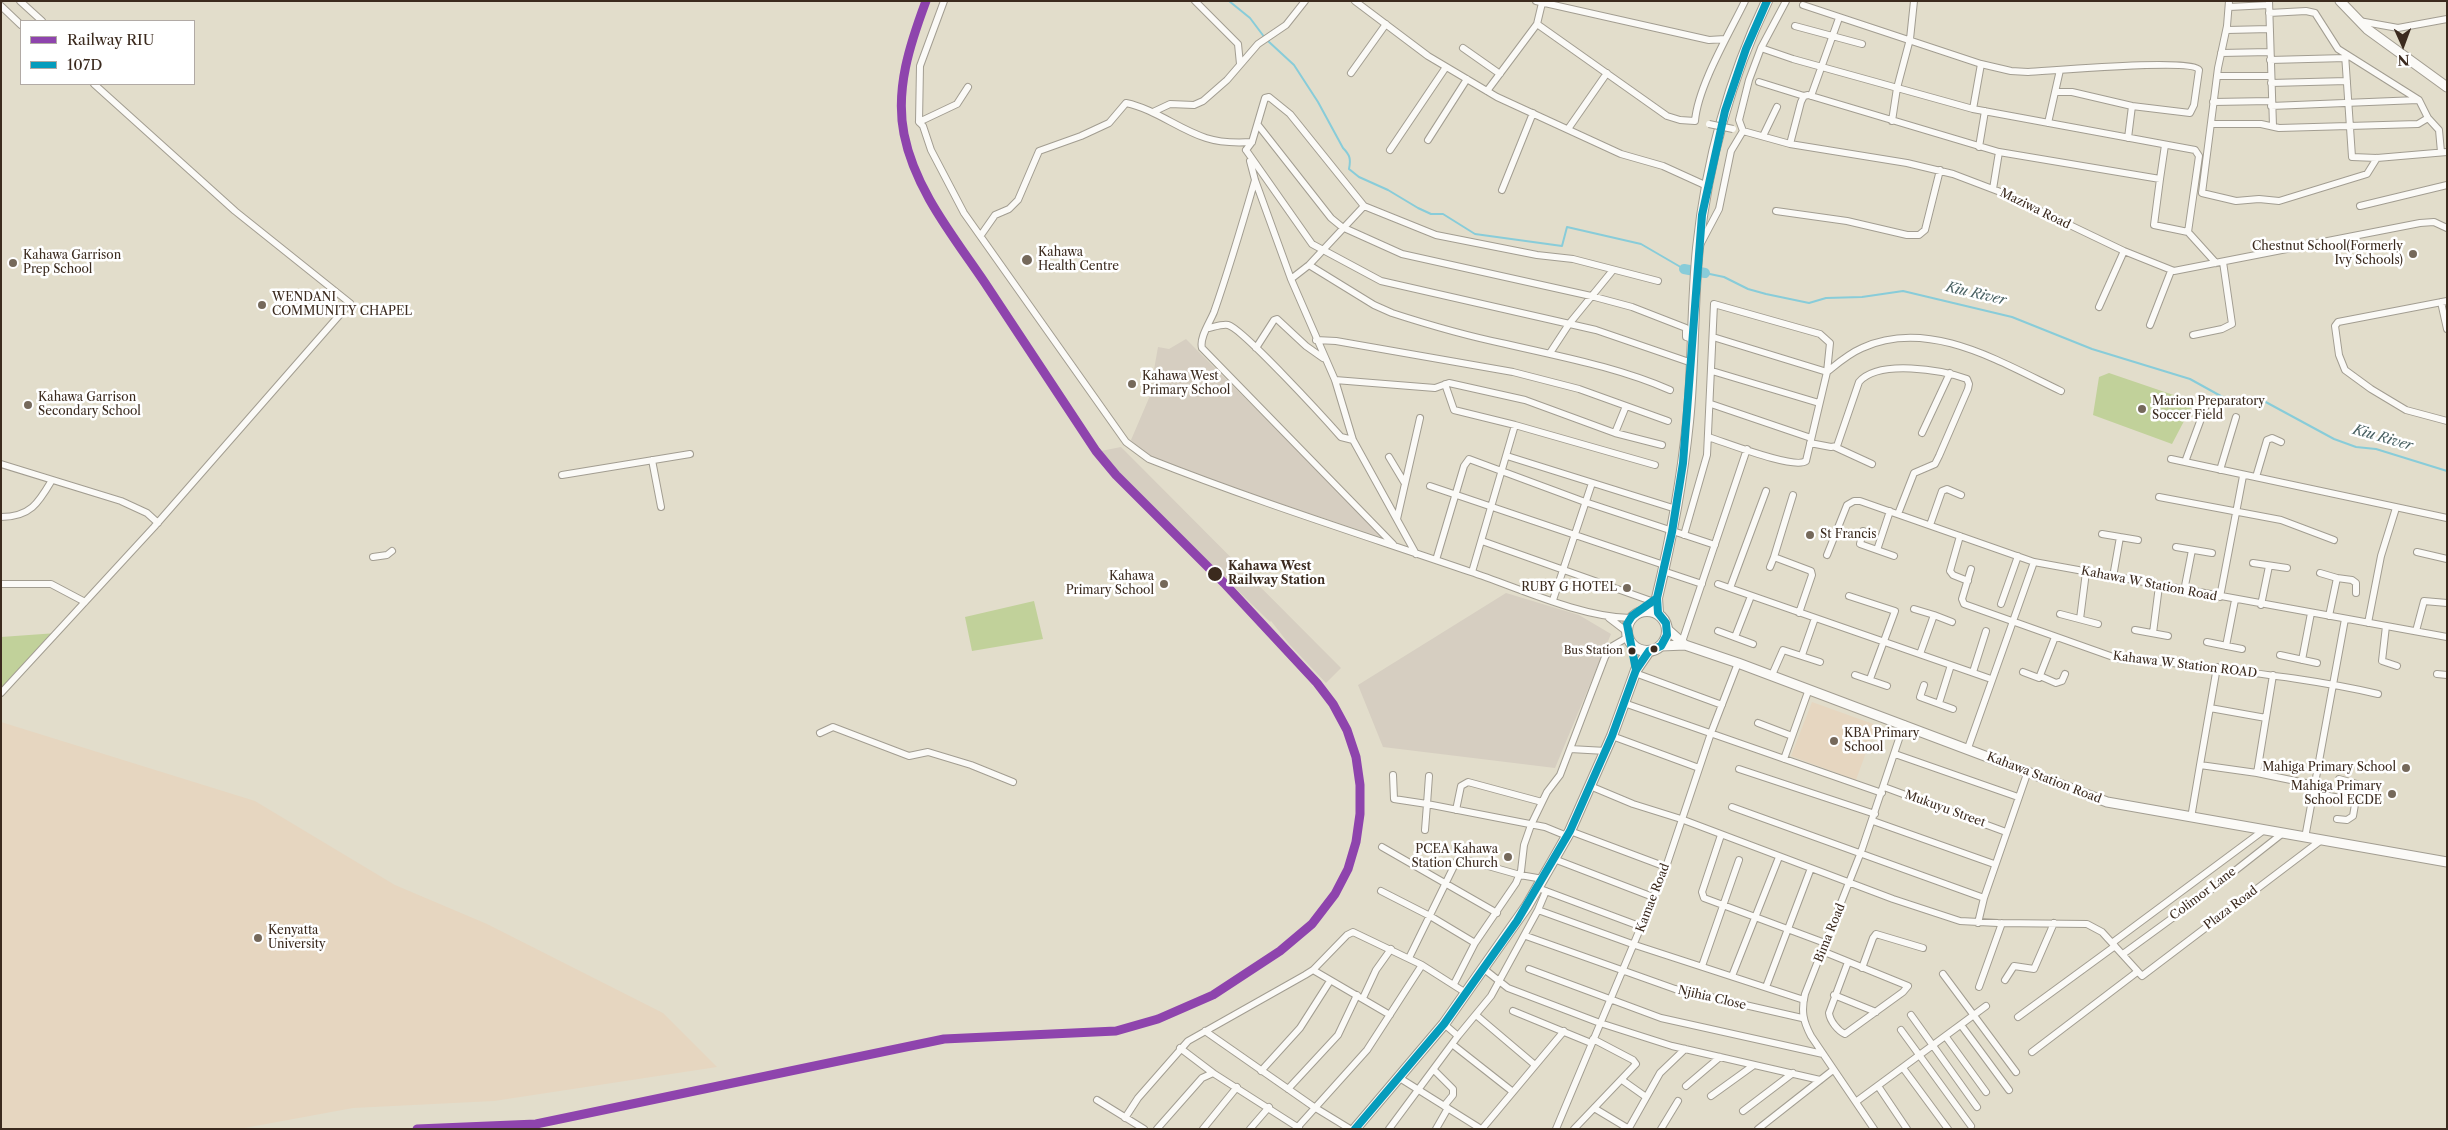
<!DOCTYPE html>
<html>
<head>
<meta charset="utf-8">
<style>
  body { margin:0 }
  #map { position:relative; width:2448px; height:1130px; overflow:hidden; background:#e2ddcb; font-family:"Libre Caslon Text",serif }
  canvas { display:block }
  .frame { position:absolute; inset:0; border:2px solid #3b2a1e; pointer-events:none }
  .legend { position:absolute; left:20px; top:20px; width:175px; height:65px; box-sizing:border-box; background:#fff; border:1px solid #b1aaa5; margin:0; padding:6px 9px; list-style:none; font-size:15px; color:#3b2a1e }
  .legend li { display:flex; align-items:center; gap:10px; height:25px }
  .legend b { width:25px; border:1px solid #b1aaa5 }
  .north { position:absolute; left:2378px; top:20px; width:50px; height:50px; -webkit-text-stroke:4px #fff; paint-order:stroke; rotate:178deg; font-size:14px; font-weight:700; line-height:20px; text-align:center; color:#3b2a1e }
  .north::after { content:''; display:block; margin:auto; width:18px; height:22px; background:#3b2a1e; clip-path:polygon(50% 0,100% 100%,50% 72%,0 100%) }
</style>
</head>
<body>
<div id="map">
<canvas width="2448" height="1130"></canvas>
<div class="frame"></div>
<ul class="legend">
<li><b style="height:6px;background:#8e44ad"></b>Railway RIU</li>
<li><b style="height:6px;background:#069cbc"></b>107D</li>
</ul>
<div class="north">N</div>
</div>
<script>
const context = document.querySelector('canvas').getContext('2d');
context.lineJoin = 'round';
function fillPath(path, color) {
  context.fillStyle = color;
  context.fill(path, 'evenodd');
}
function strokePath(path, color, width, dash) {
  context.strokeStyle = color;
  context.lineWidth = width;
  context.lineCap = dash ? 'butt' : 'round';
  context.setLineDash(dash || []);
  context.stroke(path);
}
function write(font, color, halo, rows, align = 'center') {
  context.font = font + ' "Libre Caslon Text",serif';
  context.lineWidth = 5;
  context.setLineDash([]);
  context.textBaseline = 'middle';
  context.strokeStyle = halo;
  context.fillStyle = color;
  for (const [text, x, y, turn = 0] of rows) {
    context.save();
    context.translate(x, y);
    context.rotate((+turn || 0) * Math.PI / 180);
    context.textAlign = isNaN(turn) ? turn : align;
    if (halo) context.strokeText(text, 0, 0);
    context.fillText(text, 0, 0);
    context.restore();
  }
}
fillPath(new Path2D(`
  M1812 702 1876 725 1856 780 1791 756Z
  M1 722 255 801 395 885 487 924 663 1013 717 1067 494 1101 353 1108 239 1129H1Z`), '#e6d6c0');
fillPath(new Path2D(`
  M1186 339 1384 538 1151 461 1131 440 1149 398 1158 347 1169 349Z
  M1121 447 1341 668 1326 683 1289 644 1271 621 1270 622 1127 482 1101 451Z
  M1506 593 1579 615 1611 634 1555 768 1383 747 1358 685Z`), '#d6cec1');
fillPath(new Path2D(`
  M2109 373 2194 402 2172 444 2093 415 2099 377Z
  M1034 601 1043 639 972 651 965 617Z
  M57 633 1 693V637Z`), '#c1d19a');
strokePath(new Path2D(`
  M1229 1 1250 18 1265 38
  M1268 41 1294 65 1318 102 1343 148C1350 155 1351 159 1349 169L1359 177 1388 190 1418 208 1431 214H1443L1475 234 1562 246 1567 227 1641 244 1684 269
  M1705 273 1724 277 1748 289 1766 294 1809 303 1826 298 1862 297 1903 291 2012 317 2092 349 2190 379 2228 400H2262L2334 439 2356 447 2376 449 2447 471`), '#88ccd9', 2);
strokePath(new Path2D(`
  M1684 269 1705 273`), '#88ccd9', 10);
const street = new Path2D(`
  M20 1 42 21
  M944 1 920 66 919 122 923 126 931 150 964 213 1126 442 1149 459C1255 501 1363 535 1471 572 1519 588 1580 617 1630 618
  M1195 1 1238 44 1240 64
  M1355 1 1428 56 1497 97 1621 154 1663 166 1707 186
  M1536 1 1709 40 1725 39
  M2229 1 2227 26 2218 68 2202 193 2236 201 2259 199 2279 201 2367 174 2377 158
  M2269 1 2273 126
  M1803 5 1981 64 2011 71 2028 72C2050 71 2193 58 2199 70L2194 105 2190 113 2132 106 2072 92H2055
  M1 6 21 25
  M2229 7 2269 5
  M2359 21 2398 28 2447 19
  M1537 24 1542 3
  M1795 26 1862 44
  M2227 30 2270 29
  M1463 48 1500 74
  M1761 48 1793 59 1973 109 2195 150 2199 156 2188 232
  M2221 53 2270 52
  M2345 54 2352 157 2377 158 2447 152
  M2270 60 2346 58
  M1351 73 1386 24
  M2217 76H2271
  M1759 82 1804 96
  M2271 83 2347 81
  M1487 91 1537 24 1667 116 1680 120 1695 121C1698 86 1729 34 1745 1
  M1811 96 1839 18
  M2213 102 2271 101
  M2271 106 2418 100
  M1973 109 1981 64
  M1153 112 1170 104 1194 105 1203 101 1227 80 1258 44 1286 25 1305 1
  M2428 118 2439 130 2441 152
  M1892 121 1897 88 1910 39 1914 1
  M919 122 957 104 968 87
  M2048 123 2060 70
  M2211 124H2261L2279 128 2418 124 2428 118 2419 100 2338 49 2315 13 2306 11 2269 13
  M1258 125 1331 218 1342 227 1402 254 1591 296 1632 307 1686 328V337L1693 339
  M1568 129 1607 73
  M1743 131 1739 120 1749 80 1761 48 1786 1
  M1763 136 1777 107
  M2128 138 2132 106
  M1428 140 1467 79
  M1790 144 1801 102 1804 96 1808 95 1999 152 2160 179 2165 145
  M1979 147 1985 111
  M1246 150 1312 244 1381 281 1596 330 1692 363
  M1246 150 1252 142 1265 98 1269 97 1290 114 1364 206 1436 235 1537 255 1573 259 1658 281
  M1390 150 1446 67
  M1250 161 1255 180 1291 279 1335 380 1353 440 1416 554
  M2160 179 2154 225 2188 232 2216 263
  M1255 180C1242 225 1229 269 1214 312 1210 322 1199 338 1202 348L1393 544
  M1993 189 1999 152
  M1502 190 1533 113
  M2360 206 2447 185
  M1776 211 1847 221 1907 235H1919L1925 230 1940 170
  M981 235 995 215 1009 209 1018 200 1039 151 1081 136 1109 123 1126 103C1155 109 1178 129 1206 138 1221 143 1236 143 1252 142
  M1700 245 1719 209 1731 151 1743 131 1790 144 1907 163 1953 174 2003 193 2124 251 2174 271 2420 223 2434 222 2447 228
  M1309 265 1374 305 1392 313C1429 325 1467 336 1506 344 1562 357 1617 367 1670 390
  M1291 279 1309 265 1364 206
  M2447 301 2338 322 2335 326 2339 355 2345 370 2371 389 2406 410 2447 421
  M2441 302 2447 329
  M2099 307 2124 251
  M2150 325 2171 271
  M1209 328C1214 327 1222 324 1228 325 1242 328 1326 420 1341 437L1353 440
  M2193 335 2222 329 2232 324 2223 262
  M1713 337 1827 372
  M1316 340 1336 341 1513 372 1579 389 1668 421
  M1256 348 1274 320 1277 319 1306 346 1323 358
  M1550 353 1569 324 1613 270
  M1712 371 1819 403
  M1827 372C1838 363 1848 354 1862 348 1929 317 2002 363 2061 391
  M1335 380 1435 388 1449 383 1525 400 1615 433 1662 445
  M1445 384 1454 410 1515 425 1655 465
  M1711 404 1811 438
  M1615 433 1626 406
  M1922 433 1950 373
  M1810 443 1831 447 1837 446 1859 382C1879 359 1942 370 1967 379L1969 384 1968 389 1939 456 1935 464 1914 473 1898 514
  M1835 447 1872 464
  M1507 456 1676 509
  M1389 457 1404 482
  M2171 459 2447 518
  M652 460 661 507
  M2185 462 2205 408
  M1 464 121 501 147 513 158 523
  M2220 470 2236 417
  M562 475 690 454
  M2256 477 2267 440 2272 438 2281 442
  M1430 486 1664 565
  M2159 497 2281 520 2334 540
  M1 517C31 517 39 502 52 480
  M1397 519 1420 418
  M1930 525 1942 491 1947 489 1961 495
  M1863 531 1860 544 1894 556
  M2102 534 2138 540
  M1684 535 1707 455 1714 304 1820 334 1830 343 1827 372 1806 461C1794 470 1725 442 1708 437
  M1960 536 1950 571 1953 575 1968 581
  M1482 541 1654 602
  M2176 547 2212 553
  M1877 550 1890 511
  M2417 552 2447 559
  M1827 555 1847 505 1854 501H1860L2034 562 2447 637
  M373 557 387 555 392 551
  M1774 557 1793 495
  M1436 560 1464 466 1469 459 1585 502 1715 545
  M2253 563 2287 568
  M1770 567 1774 557 1811 571 1812 575 1799 613
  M1971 569 1962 599 1964 604 2116 658 2126 660 2141 659C2221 670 2300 676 2378 694
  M1663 571 1702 584
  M1472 572 1515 425
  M2320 573 2337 578 2329 616
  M2113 577 2120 537
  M2337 578 2352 580 2356 583V593
  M1 584H51L85 602
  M1718 584 1991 679
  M1730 588 1766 491
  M2184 591 2192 550
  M1849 596 1895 611 1870 679
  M2220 597 2243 476
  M1553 600 1592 483
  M2001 604 2018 556
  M2261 605 2269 566
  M1914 609 1934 615
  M2060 614 2098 624
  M1609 618 1626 631
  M2080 619 2086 572
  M2368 623 2381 556 2396 508
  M2386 626 2382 661 2397 666
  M2135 630 2168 636
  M1718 631 1753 644
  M2416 631 2424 601 2447 603
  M2153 633 2159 586
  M1735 637 1751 596
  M1682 642 1747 449
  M2207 642 2242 649
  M2226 646 2235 600
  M1920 654 1934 615 1952 622
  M1802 655 1815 618
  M2280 655 2317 663
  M2302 660 2311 613
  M1973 672 1986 631
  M2023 672 2039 678 2055 637
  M1635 673 1722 705
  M2437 674 2447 675
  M1772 675 1783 650 1820 662
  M1855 675 1887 686
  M2040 676 2056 683 2062 681 2065 674
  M1924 685 1920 697 1953 709
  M1 693 154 527 350 303 235 211 94 84
  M1624 703 1882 793
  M1939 703 1951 665
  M2210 708 2266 718
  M1758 723 1792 736
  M820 733 833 727 909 756 928 752 971 765 1013 782
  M1612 736 1699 768
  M1968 748 2034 562
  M1570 749 1606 751
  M1895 754 2018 797
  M1784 759 1809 689
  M2200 765 2217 667
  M1739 769 1875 814
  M2257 773 2273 675
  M1393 775 1394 799 1427 804 1425 830
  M1429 776 1427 804 1545 827 1567 836
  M1590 786 1633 804 1681 819 1893 899 1960 921 1998 923 2087 924 2102 932 2142 976 2320 841
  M1884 787 2006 832
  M2313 793 2356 801
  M1732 807 1984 898 1978 923
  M1456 810 1461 786 1468 782 1542 802
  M2191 818 2200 765 2257 773 2315 785
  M2337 819 2347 820 2353 816 2358 787 2357 784 2339 779
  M1873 821 1994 864
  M1570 831 1666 867
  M1721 835 1702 892 1704 898 1825 943
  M2305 838 2345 619
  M1382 847 1497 913
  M1554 859 1653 897
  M1543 890 1642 927
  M1381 891 1430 916 1475 943
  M1546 891 1538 910 1635 945 1804 1000
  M1984 898 2028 771
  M1526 936 1675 989 1802 1018
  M2112 943 2264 830
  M1822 951 1908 986 1903 992 1845 1034C1838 1031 1830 1021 1829 1013L1848 962
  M2123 954 2208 892 2283 833
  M1409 958 1456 862 1460 858 1520 875 1543 879
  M1702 966 1739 860
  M1862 968 1873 938 1876 934 1923 948
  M1484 969 1508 988 1600 1023 1672 1046 1820 1080
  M1529 969 1661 1018 1823 1054
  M1313 970 1390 1015
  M1943 974 2016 1072
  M1732 976 1779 857
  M2005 980 2014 966 2034 969 2054 923
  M1454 984 1475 943 1516 883 1521 871 1524 845 1531 825 1547 792 1560 775 1605 657 1611 647 1628 637
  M1766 987 1811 868
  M1979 987 2002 923
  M1834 995 1876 1012
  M1363 998 1376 970 1391 949
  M1513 1011 1591 1043
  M1476 1015 1535 1065
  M1911 1015 1977 1107
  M2018 1017 2115 946
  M1444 1024 1458 1036
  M1961 1025 2009 1090
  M1901 1030 1971 1126
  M1205 1031 1314 1107 1350 1129
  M1946 1037 1986 1092
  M1452 1044 1513 1092
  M1180 1048 1213 1073 1299 1128
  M2032 1052 2137 972
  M1903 1068 1948 1129
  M1434 1070 1453 1089V1095L1444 1106
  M1261 1071 1300 1028 1330 981
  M1398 1077 1481 1129
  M1622 1080 1646 1097
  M1686 1086 1720 1057
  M1878 1086 1907 1129
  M1288 1089 1338 1035 1357 995
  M1711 1096 1754 1065
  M1097 1100 1144 1129
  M1857 1101 1986 1006
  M1594 1108 1629 1129
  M1743 1111 1793 1073
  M1125 1118 1138 1098 1188 1041 1305 975 1313 970 1347 935 1353 932 1422 965 1466 993
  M1629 1128 1660 1073 1685 1049
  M1157 1129 1202 1078 1213 1073
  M1203 1129 1237 1087
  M1250 1129 1269 1107
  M1296 1129 1367 1050 1422 965
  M1389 1129 1458 1036 1491 996 1538 910
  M1436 1129 1448 1108
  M1482 1129 1564 1031
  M1556 1129 1666 867 1711 733 1738 663
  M1574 1129 1636 1064 1633 1060 1593 1039
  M1661 1129 1678 1101
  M1758 1129 1833 1070
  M1874 1129 1811 1036C1803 1021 1801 1011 1805 994L1861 852 1904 724`);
const secondary = new Path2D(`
  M2340 1 2367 29 2447 87
  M1667 629 1685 645
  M1661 646 1685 645 1738 663 2107 802 2447 862`);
const primary = new Path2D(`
  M1627 631a20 20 0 1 1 40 0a20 20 0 1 1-40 0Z
  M1658 613 1657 598C1671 540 1682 482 1688 422 1694 365 1692 306 1698 248 1707 163 1730 78 1767 1
  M1355 1129 1444 1024 1527 906 1570 831 1612 736 1636 670 1649 651`);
strokePath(street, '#a29d91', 8);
strokePath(secondary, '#a29d91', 11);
strokePath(primary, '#a29d91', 12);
strokePath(street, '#fbfaf7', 6);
strokePath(secondary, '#fbfaf7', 9);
strokePath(primary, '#fbfaf7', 10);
const streetBridge = new Path2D(`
  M1709 124 1733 129`);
strokePath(streetBridge, '#a29d91', 8, []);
strokePath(streetBridge, '#fbfaf7', 6);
strokePath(new Path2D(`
  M1636 670 1627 624 1632 616 1657 598
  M1355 1129 1444 1024 1517 921 1570 831 1612 736 1636 670 1649 651 1661 646 1667 635 1666 623 1658 613 1657 598 1672 532 1683 463 1702 215 1725 111 1746 49 1767 1`), '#069cbc', 8);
strokePath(new Path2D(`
  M417 1129 536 1124 944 1039 1116 1031 1158 1019 1213 995 1280 951 1312 924 1335 894 1348 869 1356 842 1360 814V785L1356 757 1347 730 1333 704 1317 683 1224 583 1116 475 1096 451C1059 395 1022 339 985 283 954 237 915 190 904 134 895 89 910 44 926 1`), '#8e44ad', 9);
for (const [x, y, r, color] of [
  [2413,254,5,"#75695b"],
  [1027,260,6,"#75695b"],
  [13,263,5,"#75695b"],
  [262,305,5,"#75695b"],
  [1132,384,5,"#75695b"],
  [28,405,5,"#75695b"],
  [2142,409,5,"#75695b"],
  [1810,535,5,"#75695b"],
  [1215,574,8,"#3b2a1e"],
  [1164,584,5,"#75695b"],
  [1627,588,5,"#75695b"],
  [1654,649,4.5,"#3b2a1e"],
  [1632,651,4.5,"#3b2a1e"],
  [1834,741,5,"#75695b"],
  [2406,768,5,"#75695b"],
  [2392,794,5,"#75695b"],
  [1508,857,5,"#75695b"],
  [258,938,5,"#75695b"]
]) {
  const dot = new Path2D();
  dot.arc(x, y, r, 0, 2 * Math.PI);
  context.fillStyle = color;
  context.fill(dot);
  strokePath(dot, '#fff', 2);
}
write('11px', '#3b2a1e', '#fff', [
  ["Bus Station",1623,651]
], 'right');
write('12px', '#3b2a1e', '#fff', [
  ["Maziwa Road",2035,209,26],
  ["Kahawa W Station Road",2149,584,11],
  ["Kahawa W Station ROAD",2185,665,7],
  ["Kahawa Station Road",2044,778,21],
  ["Mukuyu Street",1945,809,20],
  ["Colimor Lane",2203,894,-37],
  ["Kamae Road",1653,898,-69],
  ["Plaza Road",2231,908,-37],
  ["Bima Road",1830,933,-68],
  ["Njihia Close",1712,998,13]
]);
write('12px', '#3b2a1e', '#fff', [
  ["Chestnut School(Formerly",2403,247,"right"],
  ["Ivy Schools)",2403,261,"right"],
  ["Kahawa",1038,253],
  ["Health Centre",1038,267],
  ["Kahawa Garrison",23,256],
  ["Prep School",23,270],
  ["WENDANI",272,298],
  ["COMMUNITY CHAPEL",272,312],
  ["Kahawa West",1142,377],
  ["Primary School",1142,391],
  ["Kahawa Garrison",38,398],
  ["Secondary School",38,412],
  ["Marion Preparatory",2152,402],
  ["Soccer Field",2152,416],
  ["St Francis",1820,535],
  ["Kahawa",1154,577,"right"],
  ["Primary School",1154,591,"right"],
  ["RUBY G HOTEL",1617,588,"right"],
  ["KBA Primary",1844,734],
  ["School",1844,748],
  ["Mahiga Primary School",2396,768,"right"],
  ["Mahiga Primary",2382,787,"right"],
  ["School ECDE",2382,801,"right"],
  ["PCEA Kahawa",1498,850,"right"],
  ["Station Church",1498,864,"right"],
  ["Kenyatta",268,931],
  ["University",268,945]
], 'left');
write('bold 12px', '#3b2a1e', '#fff', [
  ["Kahawa West",1228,567],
  ["Railway Station",1228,581]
], 'left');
write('italic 14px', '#486062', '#fff', [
  ["Kiu River",1976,294,13],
  ["Kiu River",2383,438,16]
]);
</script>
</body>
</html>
